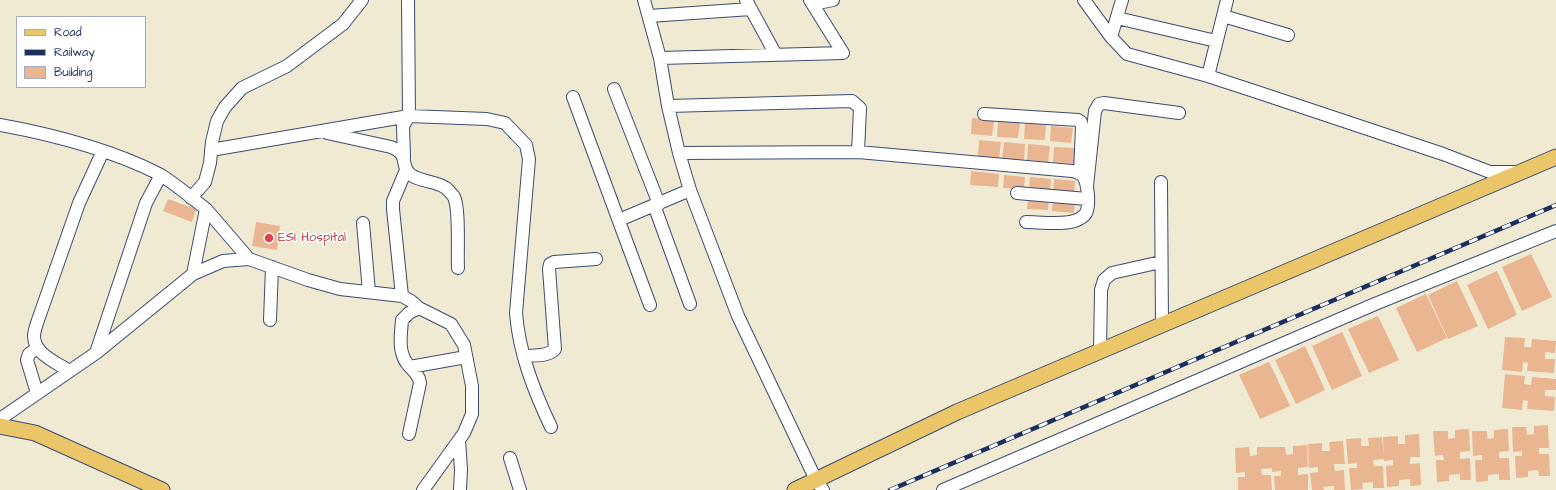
<!DOCTYPE html>
<html>
<head>
<meta charset="utf-8">
<style>
  body { margin:0 }
  #map { position:relative; width:1556px; height:490px; overflow:hidden; background:#f1ead3; font-family:"Architects Daughter",sans-serif }
  canvas { display:block }
  .legend { position:absolute; left:16px; top:16px; width:130px; height:72px; box-sizing:border-box; background:#fff; border:1px solid #a4acbf; margin:0; padding:5px 7px; list-style:none; font-size:12px; color:#1b2f5e }
  .legend li { display:flex; align-items:center; gap:8px; height:20px }
  .legend b { width:20px; border:1px solid #a4acbf }
</style>
</head>
<body>
<div id="map">
<canvas width="1556" height="490"></canvas>
<ul class="legend">
<li><b style="height:5px;background:#ebc669"></b>Road</li>
<li><b style="height:5px;background:#1b2f5e"></b>Railway</li>
<li><b style="height:11px;background:#eab591"></b>Building</li>
</ul>
</div>
<script>
const context = document.querySelector('canvas').getContext('2d');
context.lineJoin = 'round';
function fillPath(path, color) {
  context.fillStyle = color;
  context.fill(path, 'evenodd');
}
function strokePath(path, color, width, dash) {
  context.strokeStyle = color;
  context.lineWidth = width;
  context.lineCap = dash ? 'butt' : 'round';
  context.setLineDash(dash || []);
  context.stroke(path);
}
function write(font, color, halo, rows, align = 'center') {
  context.font = font + ' "Architects Daughter",sans-serif';
  context.lineWidth = 3;
  context.setLineDash([]);
  context.textBaseline = 'middle';
  context.strokeStyle = halo;
  context.fillStyle = color;
  for (const [text, x, y, turn = 0] of rows) {
    context.save();
    context.translate(x, y);
    context.rotate((+turn || 0) * Math.PI / 180);
    context.textAlign = isNaN(turn) ? turn : align;
    if (halo) context.strokeText(text, 0, 0);
    context.fillText(text, 0, 0);
    context.restore();
  }
}
fillPath(new Path2D(`
  M972 118 994 120 992 136 971 134Z
  M998 121 1020 123 1018 138 997 137Z
  M1025 123 1046 125 1045 140 1024 139Z
  M1051 126 1073 128 1071 143 1050 141Z
  M979 140 1001 142 999 158 978 156Z
  M1004 142 1025 144 1024 160 1002 158Z
  M1028 144 1050 146 1048 162 1027 160Z
  M1054 147 1076 148 1074 164 1053 162Z
  M971 171 999 174 998 187 970 185Z
  M1004 175 1025 177 1024 189 1003 188Z
  M1030 177 1051 179 1050 192 1029 190Z
  M1054 179 1075 181 1074 193 1053 192Z
  M1028 196 1049 198 1048 210 1027 209Z
  M168 199 196 209 192 222 163 211Z
  M1053 199 1075 200 1074 213 1052 211Z
  M256 222 280 226 277 250 252 246Z
  M1531 254 1552 297 1522 311 1502 267Z
  M1497 271 1517 315 1488 329 1467 285Z
  M1457 281 1478 326 1448 339 1428 295Z
  M1426 294 1447 338 1417 352 1396 308Z
  M1378 316 1399 360 1369 373 1348 329Z
  M1342 332 1362 376 1332 390 1312 346Z
  M1505 337 1525 338 1524 347H1531L1532 339 1556 341 1555 353 1545 352V359H1555L1554 373 1527 371 1528 363 1523 362 1522 372 1502 370Z
  M1305 346 1325 390 1296 404 1275 360Z
  M1269 362 1290 406 1260 419 1239 375Z
  M1505 374 1525 376 1524 384 1531 385 1532 377 1556 379V390H1545V396L1555 397 1554 411 1527 409 1528 401 1523 400 1522 410 1502 408Z
  M1548 425 1549 448H1539V454H1549L1550 476H1539L1538 470 1528 471V477L1516 478 1515 456H1522V451L1513 452 1512 427H1526L1527 435 1534 434V426Z
  M1469 429 1470 451 1460 452V459L1470 458 1471 480H1460V474L1449 475V481L1437 482 1436 460H1444L1443 455 1435 456 1433 431H1448V439L1455 438V430Z
  M1508 429 1509 451 1499 452V458H1509L1510 480H1499V474L1488 475V481L1476 482 1475 460H1482V455L1473 456 1472 431H1487V439L1494 438V430Z
  M1419 434 1420 457H1410V464L1420 463 1421 485 1410 486V479L1399 480V486L1387 487 1386 466 1393 465V460L1384 461 1383 437 1398 436V444H1405V435Z
  M1382 437 1384 459 1373 460 1374 466H1383L1384 488H1373V482L1362 483 1363 489 1351 490 1349 468H1357V463L1348 464 1346 439 1361 438V446H1369L1368 438Z
  M1343 441 1345 464H1334L1335 471 1344 470 1345 490H1334V486L1323 487 1324 490H1312L1310 473 1318 472V467L1309 468 1308 444 1322 443V451H1330L1329 442Z
  M1307 445 1308 467 1298 468V475L1308 474V490H1275L1274 476H1281V471L1272 472V468L1261 469 1262 475H1271L1272 490H1238V477H1245V472L1236 473 1235 448 1249 447 1250 456 1257 455V447H1285L1286 455 1293 454V446Z`), '#eab591');
const minor = new Path2D(`
  M644 0 660 58 668 106 679 153 690 190 738 316 816 480 823 490
  M746 0 776 55
  M1084 0 1111 37 1127 54 1208 76 1257 92 1443 154 1490 172H1517
  M813 4 833 0
  M649 16 751 9
  M1223 16 1288 35
  M1117 18 1216 41
  M1111 37 1122 0
  M660 58 843 53 810 0
  M1208 76 1227 0
  M614 89 659 204
  M573 97 650 305
  M668 106 852 101 860 108 858 152
  M984 114 1078 120 1081 122 1082 127 1080 173
  M0 125C55 135 109 149 159 174 173 182 193 199 206 209L193 274 96 353 0 419
  M327 133 391 147C411 155 399 166 411 175 421 182 436 181 446 188 448 190 453 195 454 197 460 209 457 253 458 268
  M211 150 409 116 487 119 505 123 526 145 529 159 516 313C519 353 534 391 551 427
  M679 153 858 152 1072 171C1076 172 1080 173 1083 176 1088 183 1090 205 1086 213 1085 215 1081 218 1079 219 1068 226 1039 222 1026 222
  M404 157 403 126 409 116 408 0
  M1161 182 1162 325
  M1087 186 1095 111 1099 104 1104 103 1179 113
  M1017 193 1087 199
  M191 198 205 182 210 163 212 142 217 121 225 107 242 88 287 66 343 24 362 0
  M654 205 690 304
  M206 209 249 259
  M619 220 690 190
  M363 223 369 292
  M193 274 223 261 249 259 308 280 340 289 402 296 411 301 419 308 451 324 464 345 472 386V414L464 433 423 490
  M402 296 393 209V201L406 170
  M270 320 272 267
  M1100 351 1101 290 1104 280 1112 273 1161 262
  M96 353 146 203 161 175
  M524 356C534 355 548 357 555 349L549 269 550 264 554 262 596 259
  M410 367 466 357
  M69 371C56 362 34 354 34 336 34 332 36 327 37 323L79 203 103 151
  M37 393 27 360 29 354 37 348
  M409 434 420 383C419 373 411 370 406 362 398 350 401 334 402 320L409 313 419 308
  M459 440 461 470 460 490
  M510 458 520 490
  M943 490 1375 304 1556 231`);
const major = new Path2D(`
  M0 426 35 433 162 490
  M795 490 957 412 1556 157`);
strokePath(minor, '#3b4b70', 14);
strokePath(major, '#3b4b70', 17);
strokePath(minor, '#fff', 12);
strokePath(major, '#ebc669', 15);
const rail = new Path2D(`
  M890 490 1556 205`);
strokePath(rail, '#1b2f5e', 4.5);
strokePath(rail, '#fff', 3, [9]);
for (const [x, y, r, color] of [
  [269,238,5,"#e0444e"]
]) {
  const dot = new Path2D();
  dot.arc(x, y, r, 0, 2 * Math.PI);
  context.fillStyle = color;
  context.fill(dot);
  strokePath(dot, '#fff', 1.5);
}
write('13px', '#be3a42', '#fff', [
  ["ESI Hospital",278,238]
], 'left');
</script>
</body>
</html>
